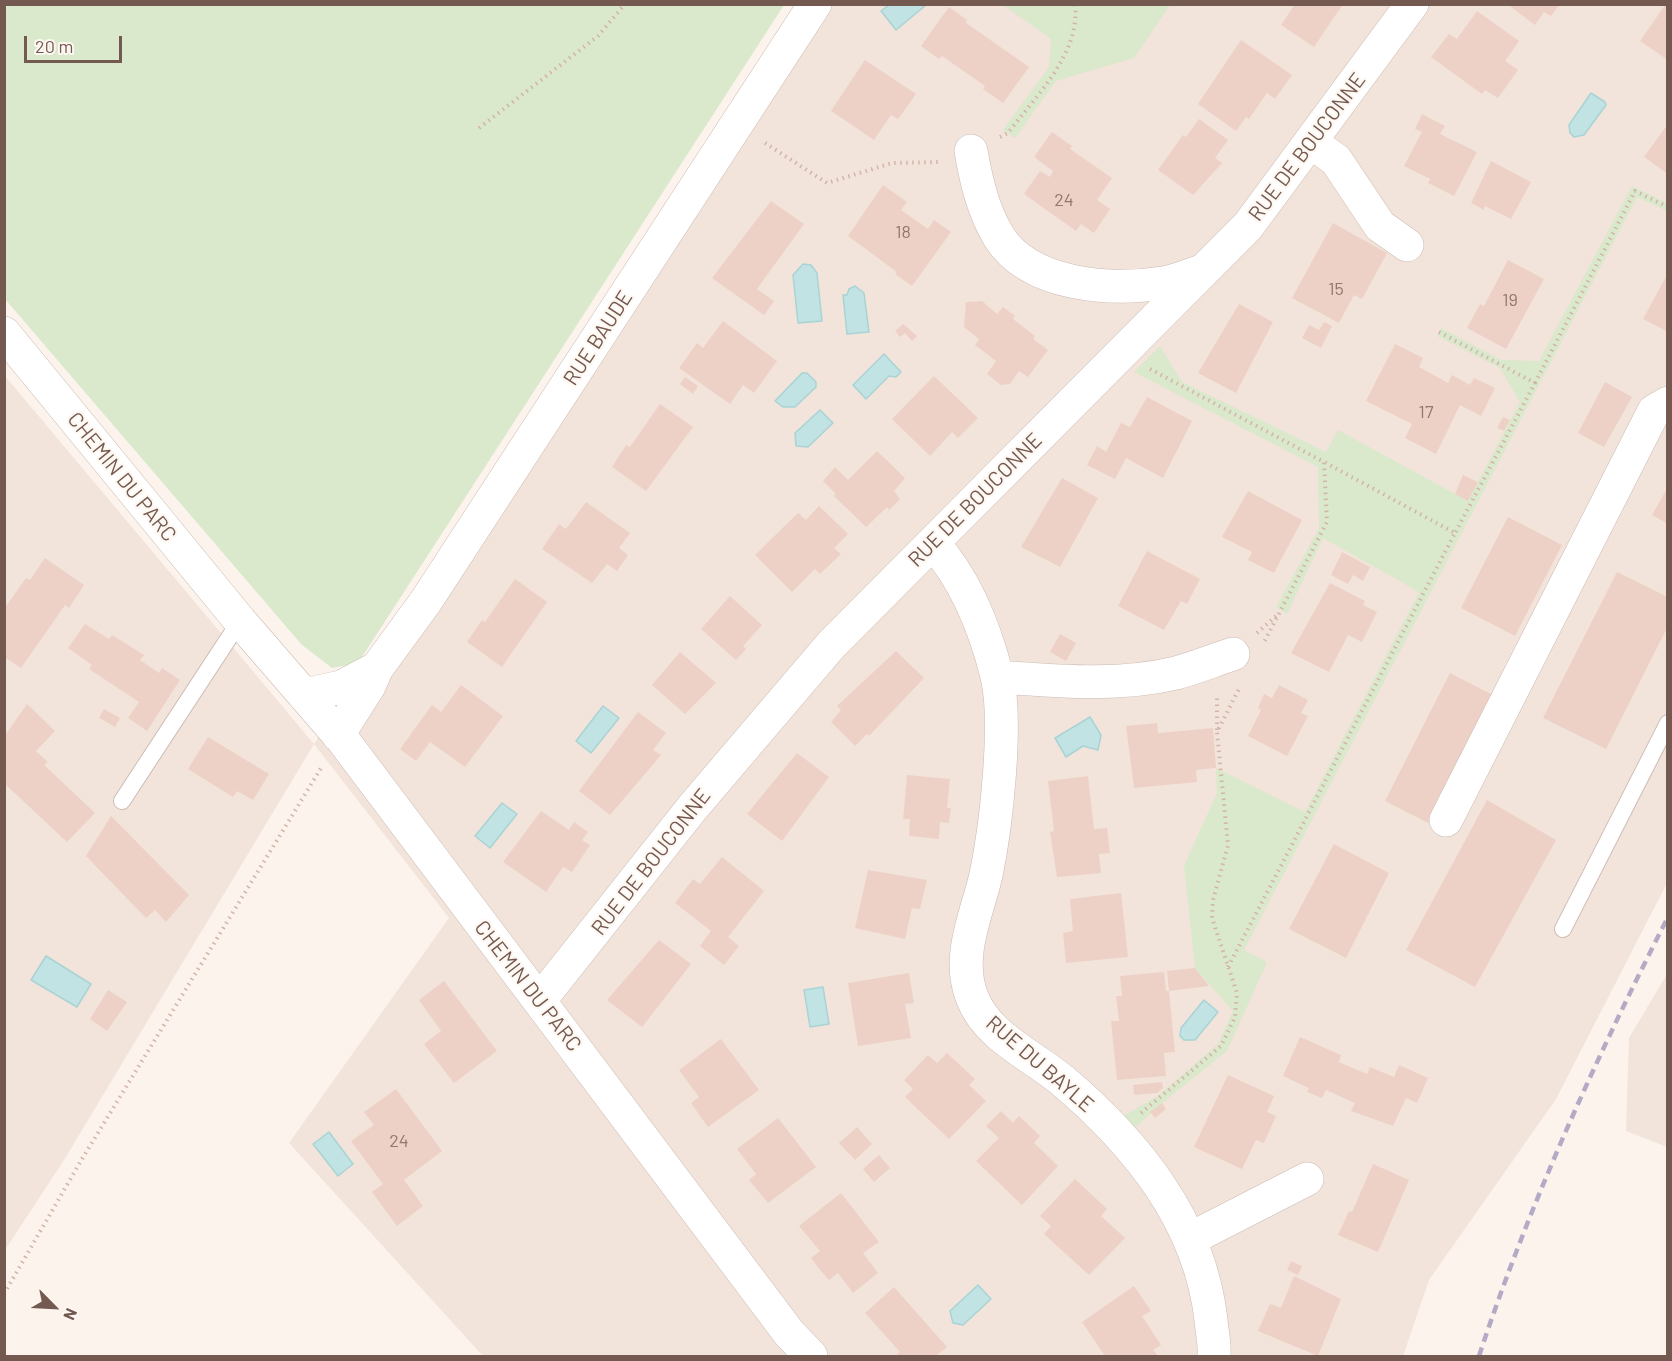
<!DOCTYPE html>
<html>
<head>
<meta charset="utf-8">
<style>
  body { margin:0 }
  #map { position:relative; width:1672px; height:1361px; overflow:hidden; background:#fbf3ec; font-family:Barlow,sans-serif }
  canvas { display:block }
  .frame { position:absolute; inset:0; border:6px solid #745951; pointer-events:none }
  .north { position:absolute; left:24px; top:1277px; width:60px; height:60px; -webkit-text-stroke:4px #fef8f2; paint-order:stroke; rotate:114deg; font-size:16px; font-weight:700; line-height:24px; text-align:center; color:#745951 }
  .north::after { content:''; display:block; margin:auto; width:21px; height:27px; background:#745951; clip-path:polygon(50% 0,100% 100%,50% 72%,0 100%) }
  .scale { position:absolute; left:24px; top:36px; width:98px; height:27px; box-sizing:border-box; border:3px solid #745951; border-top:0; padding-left:8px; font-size:18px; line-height:21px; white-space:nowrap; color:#745951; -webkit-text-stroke:4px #fef8f2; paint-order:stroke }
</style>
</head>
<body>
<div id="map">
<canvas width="1672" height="1361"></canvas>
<div class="frame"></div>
<div class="north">N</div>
<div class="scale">20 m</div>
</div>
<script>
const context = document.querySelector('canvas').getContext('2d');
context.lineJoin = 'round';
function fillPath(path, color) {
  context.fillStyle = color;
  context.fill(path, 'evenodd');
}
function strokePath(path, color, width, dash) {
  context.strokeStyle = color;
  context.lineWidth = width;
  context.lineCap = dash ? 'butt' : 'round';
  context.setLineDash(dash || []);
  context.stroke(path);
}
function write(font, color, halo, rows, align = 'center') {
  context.font = font + ' Barlow,sans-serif';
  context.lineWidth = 4.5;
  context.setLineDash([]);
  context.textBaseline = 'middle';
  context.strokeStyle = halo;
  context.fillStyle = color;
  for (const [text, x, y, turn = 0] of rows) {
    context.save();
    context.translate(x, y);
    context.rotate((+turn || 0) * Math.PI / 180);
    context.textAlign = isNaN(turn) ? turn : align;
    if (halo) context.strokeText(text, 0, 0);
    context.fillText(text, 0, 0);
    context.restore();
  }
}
fillPath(new Path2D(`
  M796 5H1667V883L1556 1099 1429 1280 1403 1356H483L289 1143 449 918 314 744 64 1160 5 1250V376L314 744Z
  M1667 974V1147L1626 1131 1629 1038Z`), '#f2e4db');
fillPath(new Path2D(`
  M4 5H784L358 663 332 668 302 645 5 299Z
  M1003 5H1170L1134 58 1056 81 1015 138 1003 130 1049 67 1051 39Z
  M1632 186 1667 203V211L1637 197 1244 950 1267 962 1227 1051 1162 1103 1123 1139 1109 1124 1158 1096 1218 1044 1233 1011 1195 968 1184 866 1217 793 1216 768 1305 812 1419 592 1323 538 1287 614 1276 607 1319 528 1318 467 1134 372 1160 346 1182 382 1326 452 1338 430 1468 501 1520 402 1500 368 1437 336 1441 328 1501 360 1539 361Z`), '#dae8cb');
const water = new Path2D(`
  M889 5V4L926 5 896 30 881 11Z
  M1591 93 1605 102 1606 105 1584 135 1574 137 1570 133 1569 125Z
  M803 264 811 265 817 273 822 321 798 323 793 275Z
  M855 286 864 293 869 332 847 334 843 295H847L849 289Z
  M884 354 901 372 896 377 889 376 866 399 853 385Z
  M802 373H807L816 382V387L795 407H783L775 401Z
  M820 410 833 423 808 447 796 446 795 433Z
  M603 706 619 718 591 753 576 741Z
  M1090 717 1101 735 1098 750 1083 746 1066 757 1055 738Z
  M502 803 517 814 490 848 475 836Z
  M46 956 91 984 77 1007 31 980Z
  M823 987 829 1024 810 1027 804 990Z
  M1204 1000 1218 1012 1195 1040H1184L1180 1036 1181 1028Z
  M329 1132 353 1164 338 1176 313 1144Z
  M978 1285 991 1299 963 1325 953 1323 950 1311Z`);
fillPath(water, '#c1e3e3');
strokePath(water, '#a9d3d4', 1.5);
fillPath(new Path2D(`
  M1295 4H1343L1314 47 1281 25Z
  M1513 4H1560L1551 16 1544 12 1535 25 1511 7Z
  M1665 5 1668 7V60L1640 41Z
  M949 7 967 20 966 23 1029 67 1003 103 983 89 985 86 942 56 939 59 921 46Z
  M1477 11 1519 41 1505 61 1518 70 1498 98 1485 90 1482 94 1431 57 1449 34 1457 39Z
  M1241 40 1292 75 1275 99 1267 93 1249 119 1246 117 1236 131 1198 104Z
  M865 60 916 94 898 119 891 115 874 140 831 111Z
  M1422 114 1445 126 1440 134 1477 152 1454 196 1428 183 1430 179 1404 166 1422 132 1415 129Z
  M1199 119 1228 140 1215 158 1222 163 1193 195 1158 170 1183 135 1186 137Z
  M1668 124V174L1644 157Z
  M1052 132 1072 146 1070 149 1112 178 1097 200 1110 209 1094 233 1081 224 1076 231 1024 194 1040 171 1050 177 1053 171 1034 157Z
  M1491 161 1531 182 1511 219 1485 206 1484 210 1471 203Z
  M883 185 907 202 901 210 928 229 934 220 951 232 912 286 895 274 897 272 848 236Z
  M771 201 804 224 757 289 774 301 764 315 712 278Z
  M1333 223 1387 253 1362 299 1354 295 1339 323 1292 298Z
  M1508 260 1544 279 1506 349 1467 328 1480 304 1484 306Z
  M1668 273V332L1643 319Z
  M982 301 997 314 1003 307 1015 316 1013 319 1035 336 1033 339 1048 350 1028 377 1019 371 1010 384 1001 385 987 374 996 361 975 345 979 339 964 327 966 302Z
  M1239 304 1273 322 1236 393 1198 373Z
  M723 321 777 361 754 393 743 385 730 404 679 368 697 343 703 348Z
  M1324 322 1332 326 1321 348 1302 338 1309 325 1319 330Z
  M903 324 917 336 912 341 905 333 900 337 895 331Z
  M1395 344 1423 358 1419 367 1448 383 1452 375 1470 385 1474 378 1495 388 1481 416 1460 405 1436 454 1405 438 1412 424 1366 401Z
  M934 376 978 418 958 438 952 432 930 456 892 419Z
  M685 377 698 386 693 394 680 384Z
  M1605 382 1632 397 1604 447 1578 433Z
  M1147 397 1192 421 1163 478 1126 458 1115 479 1087 465 1097 446 1106 452 1121 423 1130 427Z
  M660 404 693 427 646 491 612 467 626 445 630 447Z
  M1503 417 1510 420 1504 431 1497 428Z
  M877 451 905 478 894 491 900 499 889 510 887 507 866 527 834 496 836 494 823 481 835 467 848 480Z
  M1463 475 1478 482 1468 501 1455 494Z
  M1062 478 1098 498 1060 567 1021 547Z
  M1668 487V524L1652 515Z
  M1248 491 1302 520 1274 573 1248 560 1252 552 1222 537Z
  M586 502 630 533 619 548 628 555 617 571 607 564 592 583 542 549 559 524 566 529Z
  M819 506 848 534 834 548 841 554 820 574 815 569 792 592 755 555 798 513 806 520Z
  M1508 517 1562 545 1515 636 1461 608Z
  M1147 551 1200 579 1187 604 1181 601 1164 630 1118 606Z
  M1342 552 1370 567 1363 581 1353 575 1348 584 1331 575Z
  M45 558 84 585 69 608 65 605 21 668 4 657V609L26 578 30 580Z
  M1617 572 1668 597V626L1606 749 1543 718Z
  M515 579 547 602 502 667 467 642 482 620 485 622Z
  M1330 583 1365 601 1363 605 1377 612 1362 642 1348 635 1329 672 1291 653Z
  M730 596 762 625 743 646 746 649 736 660 701 629Z
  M85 624 109 639 112 635 144 655 140 660 159 673 162 668 180 680 147 731 128 718 139 702 89 669 92 665 68 648Z
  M1060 634 1076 643 1066 661 1050 652Z
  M896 651 924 678 869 736 867 734 855 746 831 722 841 710 837 706Z
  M680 652 716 683 685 714 652 685Z
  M1450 673 1493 695 1428 823 1385 801Z
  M461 685 503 716 465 767 430 742 416 761 400 749 432 705 441 712Z
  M1279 685 1308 700 1301 713 1308 716 1287 756 1248 736 1261 710 1258 708 1264 694 1272 698Z
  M27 704 55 731 36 751 48 762 44 765 95 813 67 842 4 783V737Z
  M104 709 120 718 115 727 99 718Z
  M638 712 666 733 653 750 661 755 610 815 579 791Z
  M1157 723 1158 733 1213 728 1216 768 1196 770 1197 782 1134 788 1126 726Z
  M208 737 269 774 253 800 237 791 233 797 188 769Z
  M797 753 829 777 782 841 747 814Z
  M907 775 950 779 947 808H951L949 823 940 822 939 839 909 836 910 819H903Z
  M1088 776 1094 829 1107 828 1110 853 1099 854 1101 873 1057 877 1050 832 1054 831 1048 781Z
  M1487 800 1556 840 1475 987 1406 950Z
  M541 811 569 830 574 822 588 832 582 840 590 845 572 872 563 867 546 892 503 862Z
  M111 816 189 895 166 922 155 910 146 918 86 856Z
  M1334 844 1389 873 1346 958 1289 929Z
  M722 857 764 891 728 937 739 946 724 965 700 946 711 931 675 903 693 879 700 884Z
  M868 870 927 880 920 909 912 908 905 939 855 928Z
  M1121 893 1128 957 1066 963 1063 933 1073 931 1070 899Z
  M659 940 691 964 642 1027 607 1000Z
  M1195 968 1209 986 1169 991 1175 1052 1164 1053 1166 1076 1117 1080 1111 1021H1119L1116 996H1122L1120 976 1164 972 1166 991H1169L1167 971Z
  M909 973 914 1003 905 1004 911 1038 858 1046 848 983Z
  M444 981 497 1051 454 1083 424 1044 441 1031 419 1000Z
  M108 990 127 1002 107 1031 90 1019Z
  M1300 1037 1341 1055 1339 1062 1367 1074 1370 1067 1394 1077 1399 1065 1428 1078 1417 1103 1406 1098 1393 1126 1351 1111 1355 1103 1326 1090 1322 1098 1307 1092 1309 1088 1283 1076Z
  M721 1039 759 1090 708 1127 691 1103 699 1097 679 1070Z
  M947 1053 975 1079 969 1085 986 1101 949 1139 905 1097 913 1089 904 1080 928 1055 937 1063Z
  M1228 1075 1274 1096 1267 1112 1276 1116 1264 1143 1256 1140 1242 1169 1194 1147Z
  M1162 1082 1163 1088 1157 1093 1134 1095 1133 1085Z
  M396 1089 442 1151 404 1180 423 1206 397 1226 372 1192 383 1184 351 1141 374 1125 364 1112Z
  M1162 1103 1166 1109 1155 1118 1150 1112Z
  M1001 1111 1013 1123 1019 1116 1040 1136 1034 1143 1058 1166 1022 1205 976 1161 999 1138 986 1126Z
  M778 1118 816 1167 768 1203 749 1180 756 1174 737 1149Z
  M857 1127 872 1144 855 1160 839 1143Z
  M879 1155 890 1168 874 1182 863 1169Z
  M1373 1164 1409 1180 1378 1252 1338 1235 1349 1211 1352 1212Z
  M1075 1179 1107 1209 1101 1216 1125 1238 1089 1275 1044 1234 1051 1226 1040 1216Z
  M841 1193 879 1242 863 1253 878 1273 853 1293 838 1273 829 1280 821 1271 811 1258 820 1251 799 1226Z
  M1291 1261 1302 1266 1298 1275 1287 1270Z
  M1294 1276 1341 1299 1318 1356 1258 1331 1270 1304 1281 1308Z
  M1134 1286 1151 1311 1142 1316 1161 1345 1153 1350 1158 1356H1105L1082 1322Z
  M894 1287 947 1347 936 1356H899L897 1354 900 1352 865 1313Z`), '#eed1c6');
const service = new Path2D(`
  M122 801 240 621
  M1563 929 1668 723`);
const minor = new Path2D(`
  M1311 142 1336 160 1380 226 1407 245
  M971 151C976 180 983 211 999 237 1030 286 1110 291 1163 283 1176 281 1189 275 1202 271
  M4 333 240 621 343 740 789 1333 811 1356
  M933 543C966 580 985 628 997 676 1008 723 996 827 986 875 977 914 956 956 972 997 987 1037 1032 1055 1063 1081 1136 1143 1200 1221 1211 1320 1212 1332 1215 1344 1214 1356
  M997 677C1057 681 1117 687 1176 673 1195 668 1214 660 1233 654
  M304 695 341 687 377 668
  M338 735 369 686 377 668 426 601 815 4
  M1446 820 1654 411 1668 403
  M540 1000 693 807 831 645 1248 226 1412 4
  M1190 1239 1307 1179`);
strokePath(service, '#ccbbb2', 18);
strokePath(minor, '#ccbbb2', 34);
strokePath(new Path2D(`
  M479 128 598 36 625 4
  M1000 137 1008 133C1035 97 1081 53 1075 4
  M765 143 827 183 892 163 940 162
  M1439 332 1535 383 1455 533
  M1150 369 1324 462 1327 522 1263 644
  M1535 383 1635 191 1668 207
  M1257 633 1276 616
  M1217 730V695
  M1228 967 1455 533 1324 462
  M1141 1113 1221 1046 1235 1017 1237 993 1212 918 1213 900 1228 845 1217 732 1240 687
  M4 1294 82 1159 323 765`), '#d3b4a9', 4, [1.5, 4.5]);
strokePath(service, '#fff', 16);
strokePath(minor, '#fff', 33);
strokePath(new Path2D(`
  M1479 1356C1529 1205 1595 1060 1668 917`), '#b5aac5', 4.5, [9, 6]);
write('18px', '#92776e', null, [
  ["24",1064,200],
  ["18",903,232],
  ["15",1336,289],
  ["19",1510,300],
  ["17",1426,412],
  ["24",399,1141]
]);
write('21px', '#745951', '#fef8f2', [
  ["RUE DE BOUCONNE",1307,147,-53],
  ["RUE BAUDE",598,338,-57],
  ["CHEMIN DU PARC",122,477,51],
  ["RUE DE BOUCONNE",975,500,-45],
  ["RUE DE BOUCONNE",651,862,-52],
  ["CHEMIN DU PARC",528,986,52],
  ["RUE DU BAYLE",1040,1064,41]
]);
</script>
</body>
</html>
